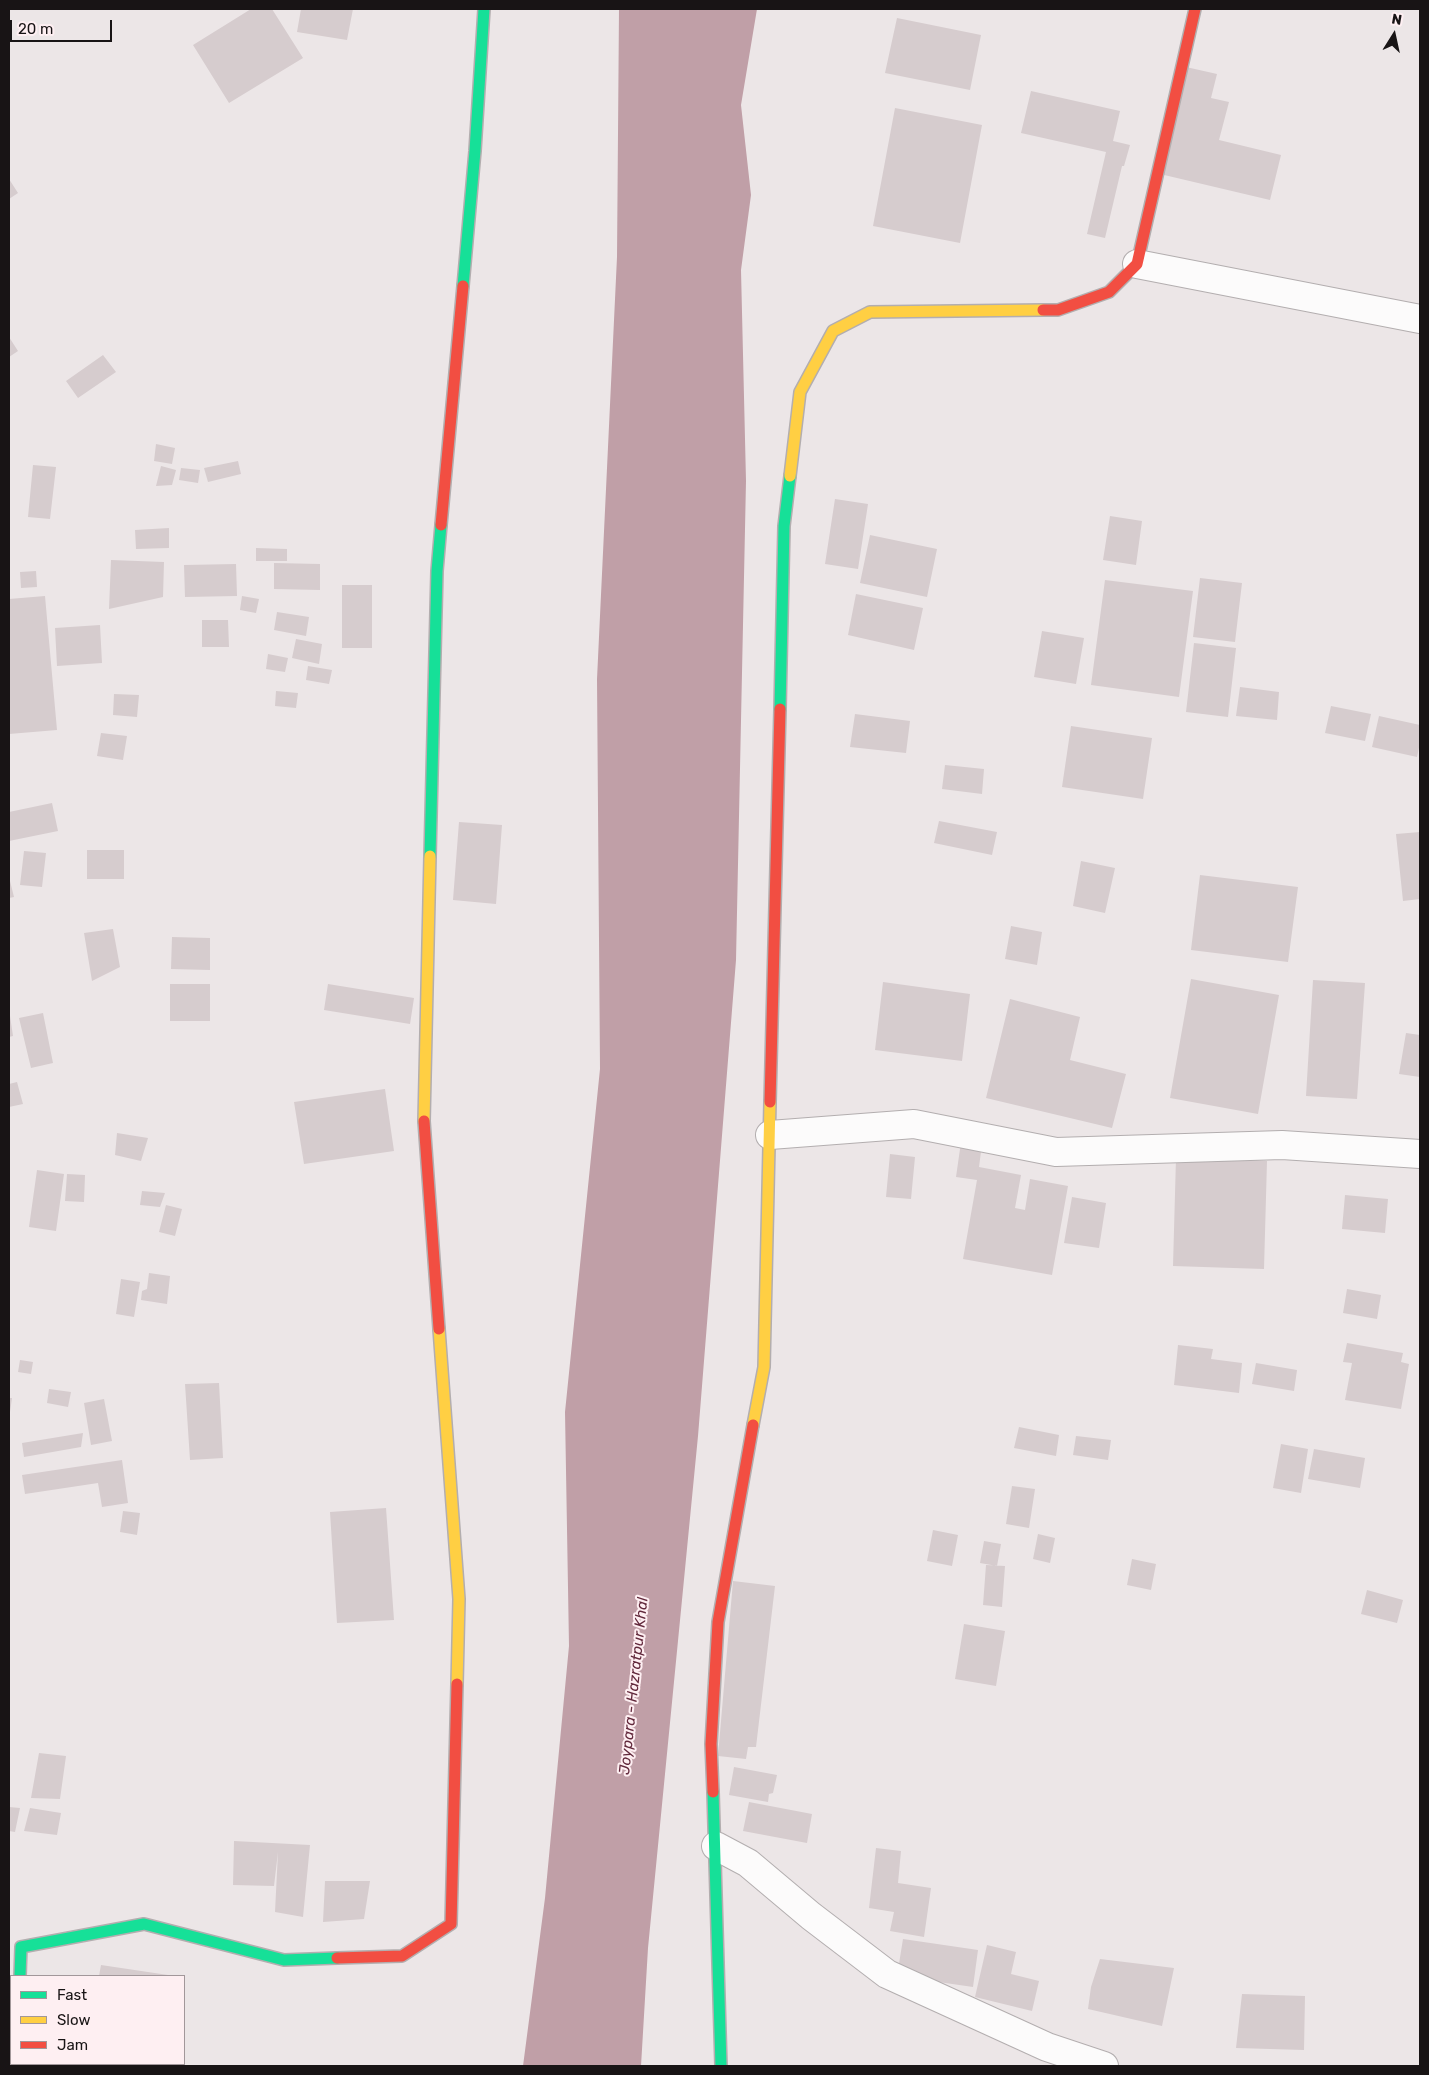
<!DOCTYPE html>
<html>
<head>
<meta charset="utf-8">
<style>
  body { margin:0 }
  #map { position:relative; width:1429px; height:2075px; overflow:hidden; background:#ece6e7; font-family:Rubik,sans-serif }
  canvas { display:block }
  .frame { position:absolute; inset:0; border:10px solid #181415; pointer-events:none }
  .legend { position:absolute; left:10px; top:1975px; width:175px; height:90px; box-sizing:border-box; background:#feeff2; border:1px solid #a2979a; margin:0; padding:6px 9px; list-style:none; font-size:15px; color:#181415 }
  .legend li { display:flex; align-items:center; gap:10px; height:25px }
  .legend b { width:25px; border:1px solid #a2979a }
  .north { position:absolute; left:1369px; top:10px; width:50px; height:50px; -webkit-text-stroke:4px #feeff2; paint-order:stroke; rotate:10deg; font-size:14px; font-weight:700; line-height:20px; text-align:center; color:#181415 }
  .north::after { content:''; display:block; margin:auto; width:18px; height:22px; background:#181415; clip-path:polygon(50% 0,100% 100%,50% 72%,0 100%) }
  .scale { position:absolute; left:10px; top:20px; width:102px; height:22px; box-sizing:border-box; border:2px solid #181415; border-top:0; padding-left:6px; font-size:15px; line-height:18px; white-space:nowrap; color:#181415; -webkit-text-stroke:4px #feeff2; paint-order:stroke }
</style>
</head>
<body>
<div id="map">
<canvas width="1429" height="2075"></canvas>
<div class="frame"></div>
<ul class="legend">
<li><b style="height:6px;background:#16e098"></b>Fast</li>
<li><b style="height:6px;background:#ffcf43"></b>Slow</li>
<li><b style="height:6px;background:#f24e42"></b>Jam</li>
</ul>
<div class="north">N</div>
<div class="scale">20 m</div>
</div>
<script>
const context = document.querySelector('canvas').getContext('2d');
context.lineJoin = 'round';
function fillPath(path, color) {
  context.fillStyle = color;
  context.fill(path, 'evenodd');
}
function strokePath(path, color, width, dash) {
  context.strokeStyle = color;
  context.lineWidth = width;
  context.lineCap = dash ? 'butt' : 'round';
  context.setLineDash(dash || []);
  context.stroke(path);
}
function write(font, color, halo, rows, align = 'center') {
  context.font = font + ' Rubik,sans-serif';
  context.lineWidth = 4;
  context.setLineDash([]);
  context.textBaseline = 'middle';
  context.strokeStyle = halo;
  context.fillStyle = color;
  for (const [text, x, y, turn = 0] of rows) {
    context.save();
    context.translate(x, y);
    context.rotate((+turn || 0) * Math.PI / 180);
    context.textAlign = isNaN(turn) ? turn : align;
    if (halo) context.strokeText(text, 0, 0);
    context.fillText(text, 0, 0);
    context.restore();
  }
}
fillPath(new Path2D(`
  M619 9H757L741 105 751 195 741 270 746 481 736 960 698 1436 648 1948 641 2066H523L545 1898 569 1646 565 1412 600 1069 597 679 617 257Z`), '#c09fa7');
fillPath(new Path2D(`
  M251 9H272L303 58 229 103 193 45Z
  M301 9H353L347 40 297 32Z
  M897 18 981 35 970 90 885 73Z
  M1186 67 1217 74 1211 98 1229 102 1219 140 1281 155 1270 200 1160 174Z
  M1031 91 1120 111 1113 141 1130 145 1124 166H1122L1105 238 1087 234 1106 152 1021 133Z
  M895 108 982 125 960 243 873 226Z
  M9 179 18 193 9 199Z
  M9 337 18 351 9 357Z
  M103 355 116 372 78 398 66 381Z
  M156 444 175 448 172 464 154 461Z
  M238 461 241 474 208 482 204 468Z
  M33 465 56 467 50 519 28 517Z
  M161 466 176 470 172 485 156 486Z
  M181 468 200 470 198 483 179 480Z
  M835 499 868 504 858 569 825 564Z
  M1110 516 1142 521 1136 565 1103 560Z
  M169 528V548L136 549 135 530Z
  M870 535 937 549 927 597 860 583Z
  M256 548 287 549V561H256Z
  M111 560 164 562 163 597 109 609Z
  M274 563 320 564V590L274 589Z
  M236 564 237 596 185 597 184 565Z
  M36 571 37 587 21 588 20 572Z
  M1200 578 1242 583 1235 642 1193 637Z
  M1105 580 1193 591 1179 697 1091 685Z
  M342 585H372V648H342Z
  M856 594 923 608 914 650 848 635Z
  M45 596 57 730 9 734V599Z
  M242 596 259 599 256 613 240 610Z
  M277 612 309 617 306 636 274 630Z
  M202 620H228L229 647H202Z
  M100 625 102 663 57 666 55 628Z
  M1042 631 1084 638 1076 684 1034 677Z
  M296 639 322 644 319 664 292 658Z
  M1194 643 1236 648 1228 717 1186 712Z
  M268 654 288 658 285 672 266 669Z
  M308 666 332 670 329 684 306 680Z
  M1240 687 1279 692 1277 720 1236 716Z
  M276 691 298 693 296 708 275 706Z
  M114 694 139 695 137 717 113 715Z
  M1331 706 1371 714 1365 741 1325 733Z
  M855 714 910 721 906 753 850 747Z
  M1379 716 1420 725V743L1417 757 1372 747Z
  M1071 726 1152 738 1143 799 1062 787Z
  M101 733 127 736 123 760 97 756Z
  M945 765 984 769 982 794 942 789Z
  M52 803 58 831 9 841V812Z
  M939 821 997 832 992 855 934 843Z
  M459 822 502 825 496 904 453 900Z
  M1420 832V899L1403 901 1396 834Z
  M87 850H124V879H87Z
  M24 851 46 853 42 887 20 885Z
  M1081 861 1115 868 1105 913 1073 906Z
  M1200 875 1298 887 1288 962 1191 950Z
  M9 877 14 897 9 898Z
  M1011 926 1042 932 1037 965 1005 959Z
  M113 929 120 967 92 981 84 933Z
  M172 937 210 938V970L171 969Z
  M1191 979 1279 995 1258 1114 1170 1098Z
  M1313 980 1365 983 1357 1099 1306 1096Z
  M883 982 970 994 962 1061 875 1050Z
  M170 984H210V1021H170Z
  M328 984 414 998 410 1024 324 1010Z
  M1010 999 1080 1017 1070 1060 1126 1074 1112 1128 986 1098Z
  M43 1013 53 1063 31 1068 19 1018Z
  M10 1016 13 1036 9 1037V1017Z
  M1406 1033 1420 1035V1077L1399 1074Z
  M17 1082 23 1104 9 1107V1084Z
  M385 1089 394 1151 304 1164 294 1102Z
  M117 1133 148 1138 141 1161 115 1155Z
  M961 1142 982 1144 979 1167 1021 1175 1015 1208 1025 1210 1030 1179 1068 1186 1052 1275 963 1259 977 1180 956 1177Z
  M890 1154 915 1157 911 1199 886 1197Z
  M1176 1158 1267 1161 1264 1269 1173 1266Z
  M37 1170 64 1174 56 1231 29 1227Z
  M67 1174 85 1175 84 1202 65 1201Z
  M142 1191 165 1193 160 1207 140 1205Z
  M1345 1195 1388 1199 1385 1233 1342 1229Z
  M1072 1197 1106 1203 1099 1248 1064 1243Z
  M166 1205 182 1209 175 1236 159 1232Z
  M149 1273 170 1276 167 1304 141 1300 142 1291 147 1289Z
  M121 1279 140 1282 134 1317 116 1314Z
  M1347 1289 1381 1295 1377 1319 1343 1313Z
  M1347 1343 1403 1353 1401 1362 1409 1364 1401 1409 1345 1400 1352 1363 1343 1362Z
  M1178 1345 1213 1349 1211 1359 1242 1363 1239 1393 1174 1385Z
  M20 1360 33 1362 31 1374 18 1372Z
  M1256 1363 1297 1370 1294 1391 1252 1384Z
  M219 1383 223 1458 190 1460 185 1384Z
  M49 1389 71 1392 68 1407 47 1403Z
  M9 1398H12L10 1412H9Z
  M104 1399 112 1441 91 1445 84 1403Z
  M1019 1427 1059 1435 1056 1456 1014 1448Z
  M83 1433 81 1447 24 1457 22 1443Z
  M1076 1436 1111 1440 1108 1460 1073 1455Z
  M1281 1444 1308 1449 1301 1493 1273 1488Z
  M1314 1449 1365 1458 1360 1488 1308 1479Z
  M122 1460 128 1503 102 1507 98 1483 25 1494 22 1475Z
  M1012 1486 1035 1489 1029 1528 1006 1524Z
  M386 1508 394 1620 337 1623 330 1512Z
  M123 1511 140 1513 137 1535 120 1532Z
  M933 1530 958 1535 952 1566 927 1561Z
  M1038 1534 1055 1538 1050 1563 1033 1559Z
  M984 1541 1001 1544 997 1566 980 1563Z
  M1132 1559 1156 1564 1151 1590 1127 1585Z
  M986 1565 1005 1566 1002 1607 983 1605Z
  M733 1581 775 1586 756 1747H748L746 1759 718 1756Z
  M1367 1590 1403 1600 1397 1623 1361 1614Z
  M964 1624 1005 1631 996 1686 955 1679Z
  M39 1753 66 1756 60 1799 31 1798Z
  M734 1767 777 1775 773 1793 769 1794 768 1802 729 1795Z
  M749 1802 812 1814 807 1843 743 1831Z
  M9 1807 20 1808 15 1832 9 1831Z
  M30 1808 61 1813 57 1835 24 1831Z
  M234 1841 310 1845 303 1917 275 1912 278 1852 274 1886 233 1885Z
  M876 1848 901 1851 898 1883 931 1888 924 1937 890 1931 894 1912 869 1908Z
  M325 1881H370L364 1919 323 1922Z
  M903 1939 978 1950 973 1987 897 1976Z
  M987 1945 1016 1952 1011 1974 1039 1981 1032 2011 975 1997Z
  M1100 1959 1174 1968 1162 2026 1088 2009 1091 1987Z
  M101 1965 168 1975V1976H99Z
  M1242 1994 1305 1996 1304 2050 1236 2048Z
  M47 2064H105L104 2066H55Z`), '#d6ccce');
const street = new Path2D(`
  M1137 264 1420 319
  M770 1135 914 1124 1056 1152 1282 1145 1420 1154
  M716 1846 748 1863 811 1916 887 1974 1047 2047 1104 2066
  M19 2066V2064`);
const fast = new Path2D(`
  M463 286 475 151 484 9
  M780 709 784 526 790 476
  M430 856 437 571 441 525
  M713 1792 721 2066
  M20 1976 21 1947 144 1924 284 1960 337 1958`);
const slow = new Path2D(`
  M790 476 800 392 833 331 870 312 1043 310
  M424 1121 430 856
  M439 1329 459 1599 457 1684
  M753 1425 764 1367 770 1102`);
const jam = new Path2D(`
  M1043 310H1058L1109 292 1137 264 1195 9
  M441 525 463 286
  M770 1102 780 709
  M424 1121 439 1329
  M713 1792 711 1744 718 1622 753 1425
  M337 1958 402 1956 451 1924 457 1684`);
strokePath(street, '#b3aeaf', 30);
strokePath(fast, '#b3aeaf', 14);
strokePath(slow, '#b3aeaf', 14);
strokePath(jam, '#b3aeaf', 14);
strokePath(street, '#fcfbfb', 28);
strokePath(fast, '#16e098', 11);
strokePath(slow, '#ffcf43', 11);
strokePath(jam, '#f24e42', 11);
write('italic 15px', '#62293c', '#feeff2', [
  ["Joypara - Hazratpur Khal",634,1686,-84]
]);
</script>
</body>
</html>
